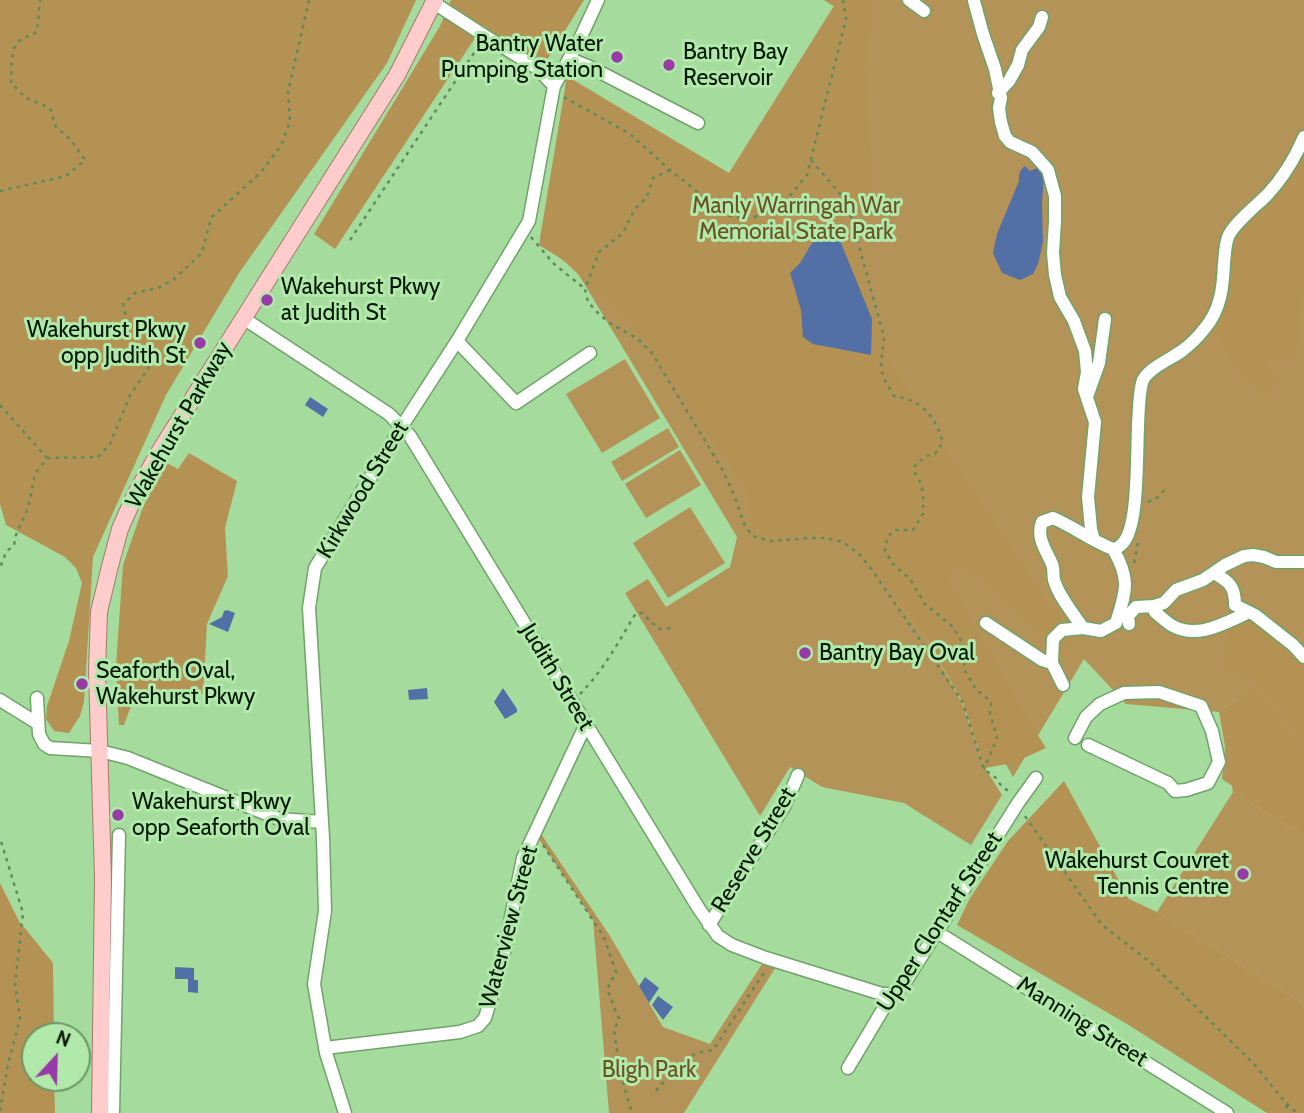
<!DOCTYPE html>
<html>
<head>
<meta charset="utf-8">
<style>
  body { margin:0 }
  #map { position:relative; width:1304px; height:1113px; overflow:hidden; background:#a5dc9d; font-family:Cabin,sans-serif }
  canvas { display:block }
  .north { position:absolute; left:21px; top:1022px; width:70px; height:70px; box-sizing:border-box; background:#b1e9aa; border:2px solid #6c9567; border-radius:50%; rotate:22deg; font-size:19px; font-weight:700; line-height:28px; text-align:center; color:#041803 }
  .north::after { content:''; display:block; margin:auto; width:24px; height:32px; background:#973ca7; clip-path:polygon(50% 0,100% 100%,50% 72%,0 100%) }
</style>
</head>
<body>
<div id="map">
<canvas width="1304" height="1113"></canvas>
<div class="north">N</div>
</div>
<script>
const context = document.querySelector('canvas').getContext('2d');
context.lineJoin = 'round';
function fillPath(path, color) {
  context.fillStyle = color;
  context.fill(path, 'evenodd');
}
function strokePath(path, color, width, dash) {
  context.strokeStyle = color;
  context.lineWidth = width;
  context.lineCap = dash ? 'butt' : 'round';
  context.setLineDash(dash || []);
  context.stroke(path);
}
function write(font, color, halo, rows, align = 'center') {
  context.font = font + ' Cabin,sans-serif';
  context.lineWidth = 6;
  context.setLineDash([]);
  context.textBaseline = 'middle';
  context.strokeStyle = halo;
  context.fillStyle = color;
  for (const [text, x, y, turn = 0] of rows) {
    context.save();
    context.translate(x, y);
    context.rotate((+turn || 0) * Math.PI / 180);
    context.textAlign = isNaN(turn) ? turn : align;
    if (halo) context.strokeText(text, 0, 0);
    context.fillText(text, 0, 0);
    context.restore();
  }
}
fillPath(new Path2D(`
  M824 0H1304V833L1222 779 1225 746 1242 710 1239 698 1219 712 1126 704 1084 659 1013 777 707 223 819 534 853 544 927 640 961 701 985 768 1002 795 971 845 904 803 822 787 790 767 760 816 625 593 648 579 666 607 730 567 737 537 574 267 539 245 564 117 730 174 834 6Z
  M625 359 660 418 602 453 566 394Z
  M668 428 679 447 622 481 611 462Z
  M680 450 701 485 646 518 625 484Z
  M690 507 725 563 668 598 633 543Z
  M1233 792 1304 836V1004L1157 912Z
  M537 828 610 936 663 1027 710 1044 766 958 779 962 684 1113H609L593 920 535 833Z`), '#b39358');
fillPath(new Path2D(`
  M0 0H416L387 63 239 273 166 395 93 557 84 702 80 716 69 733 54 731 46 719 47 706 69 641 82 583 76 568 65 557 6 525 0 504Z
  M451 0H584L545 63 729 173 834 6 824 0H873L865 69 873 202 843 214 887 357 931 429 1074 641 1048 645 1019 612 971 571 954 565 948 579 1021 708 1046 748 1013 763 985 768 962 701 927 640 853 545 819 534 811 536 771 537 753 525 746 489 641 334 540 238 566 82 483 26 335 249 314 234 440 26Z
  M1304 156V278C1300 304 1300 330 1295 356H1275L1263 365 1282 381 1265 392 1253 385 1239 371 1217 334 1216 310 1233 281 1232 258 1238 237 1274 198Z
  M189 453 237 481 225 528 228 576 207 624 203 694 169 703 137 690 124 725H119L116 665 123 565 143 507 165 462 178 469Z
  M1239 615 1260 623 1304 662V745L1261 686 1252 677 1243 676 1238 666 1229 675 1222 670 1227 638V628Z
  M1255 687 1304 752V836L1233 792 1219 712Z
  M1064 781 1129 899 1157 912 1304 1004V1113H1267L1127 1024 957 925 970 898 1008 841Z
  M0 883 19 921 53 963 54 1036H35V1078H54L55 1113H0Z`), '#b49253');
fillPath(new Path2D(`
  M1025 166 1030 171 1037 168 1044 175 1042 204 1043 242 1038 264 1033 274 1020 280 1002 273 993 253 997 234 1019 181C1019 175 1019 170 1025 166Z
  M834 226 872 319 871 355 813 344 803 337 801 310 790 273 800 263 821 228Z
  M310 397 328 409 323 417 305 405Z
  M227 610 235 613 228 632 209 624 222 617 224 611Z
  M427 688 428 699 409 700 408 690Z
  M503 688 517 709V712L505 719 494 702Z
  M175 967 194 968V980H198V993L188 992V979H175Z
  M645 977 659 988 649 1003 639 986Z
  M658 996 673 1007 663 1020 652 1005Z`), '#5270a6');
const minor = new Path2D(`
  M909 0 924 11
  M974 1 983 34 995 69 1001 98 999 108 1001 122 1005 136 1010 142 1032 152 1048 170 1055 196V221L1053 253 1055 275 1060 297 1074 321 1085 351 1087 372 1084 389 1095 422 1088 497 1091 529 1094 540
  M570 59 590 67 698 123
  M554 86 579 41 598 0
  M998 93 1009 81 1018 65 1022 50 1039 27 1042 17
  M243 318 389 414 410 436 699 909 718 936 732 945 766 958 882 994H890
  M457 341 516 403 590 353
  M1088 394 1099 363 1105 319
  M1113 549C1131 580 1126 591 1116 623L1101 631 1083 628C1073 613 1059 597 1054 580 1053 574 1054 569 1052 564 1046 550 1036 538 1042 522L1053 518C1074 527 1092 541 1113 549 1116 548 1120 547 1122 544 1144 524 1133 415 1142 383 1145 369 1172 359 1183 350 1191 344 1199 336 1205 328 1221 309 1223 287 1224 263 1225 255 1225 245 1228 237 1233 224 1256 206 1267 195 1283 178 1295 158 1304 137
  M1214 573C1230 582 1235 587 1235 605L1255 615 1293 645 1304 657
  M1154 606 1155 612C1160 616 1167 623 1173 626 1197 639 1223 624 1245 614V611
  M986 623 1042 660 1052 663
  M1129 624 1128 616 1136 607 1154 606 1164 603 1176 590 1203 580 1225 565 1244 556 1253 555 1264 557 1276 562H1304
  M1063 685 1052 663 1053 639 1062 630 1083 628
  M37 698 39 734 44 744 50 748 100 751 128 758 279 819 322 822
  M0 700 37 723
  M1075 738 1086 717 1100 704 1124 693 1159 692 1201 706 1212 731 1219 762 1208 783 1186 790 1175 791 1168 783 1088 745
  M709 925 785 805 798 775
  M937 932 1227 1113
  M325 1048 460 1032 478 1026 485 1018 502 961 523 858 586 724
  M848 1068 885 1006 890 994 896 993 904 984 1018 803 1036 778
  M113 1113 119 835
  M345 1113 326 1053 314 984 325 911 323 838 309 608 315 568 402 426 457 341 529 221 554 86 537 68 485 36 434 3`);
const major = new Path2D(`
  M100 1113 103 878 97 671 99 612 110 566 120 529 135 495 161 449 397 75 435 0`);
strokePath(minor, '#6fa468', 15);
strokePath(major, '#a6786e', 18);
strokePath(new Path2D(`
  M564 97 630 134 670 170 728 216 741 218 755 217 765 213 784 203 807 175 846 19 843 0
  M811 160 842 196 851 217 884 337 881 364 883 377 894 396C922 400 935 416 943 442L935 454 926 456 915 465V473L919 479 923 492V514L913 530H896L887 537 885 551 893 564 910 579 925 604 952 626 965 647 964 669 977 691 984 695 991 703 990 713 997 738 984 769
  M670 170 653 178 647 197 634 210 623 233 599 252 585 289 588 302 597 312 608 322 638 339 652 353 722 469 734 495 745 526 753 536 770 541 812 538H827L843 542 858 553 870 567 962 701 984 769 996 778 1002 787 1011 792
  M0 191 66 176 85 160 71 140 56 127 50 108 26 98 11 83C12 71 9 46 22 39 28 35 32 36 37 31L40 0
  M531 237 554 264 584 288
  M350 240 478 47
  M0 405 47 458 35 474 28 508 16 535 14 545 6 552 0 568
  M47 458 98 457 110 444 130 395 148 369 155 346 127 320 123 304 135 293 158 288 173 280 202 253 211 218 261 172 281 146 290 122 288 92 309 0
  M1148 502 1158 497 1167 487
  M1134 563 1138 542
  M580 694C603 671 619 641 636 613H642L659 629 674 628
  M1025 816 1102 925 1150 962 1254 1064 1285 1102 1297 1113
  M543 845 604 937 616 972 607 989 619 1019 614 1030 620 1072 631 1110 629 1113
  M656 1091 676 1067 696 1053 713 1050 765 971
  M1286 1105 1289 1113
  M0 1111 8 1064 20 1019 15 984 23 913 0 838`), '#618a5c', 2.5, [3.5, 5]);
strokePath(minor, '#fff', 12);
strokePath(major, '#fecdcb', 16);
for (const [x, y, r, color] of [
  [617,57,7,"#973ca7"],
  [669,65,7,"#973ca7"],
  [267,300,7,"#973ca7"],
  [200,343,7,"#973ca7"],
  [805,653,7,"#973ca7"],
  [82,684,7,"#973ca7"],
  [118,815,7,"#973ca7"],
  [1243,874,7,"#973ca7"]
]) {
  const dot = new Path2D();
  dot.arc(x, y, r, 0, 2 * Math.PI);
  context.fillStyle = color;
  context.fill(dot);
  strokePath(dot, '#b1e9aa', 2.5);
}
write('23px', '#041803', '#b1e9aa', [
  ["Bantry Water",603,44,"right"],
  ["Pumping Station",603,70,"right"],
  ["Bantry Bay",683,52],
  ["Reservoir",683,78],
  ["Wakehurst Pkwy",281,287],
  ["at Judith St",281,313],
  ["Wakehurst Pkwy",186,330,"right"],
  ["opp Judith St",186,356,"right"],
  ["Bantry Bay Oval",819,653],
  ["Seaforth Oval,",96,671],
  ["Wakehurst Pkwy",96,697],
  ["Wakehurst Pkwy",132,802],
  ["opp Seaforth Oval",132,828],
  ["Wakehurst Couvret",1229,861,"right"],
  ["Tennis Centre",1229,887,"right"]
], 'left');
write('23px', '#6b5222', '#b1e9aa', [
  ["Manly Warringah War",796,206],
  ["Memorial State Park",796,232],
  ["Bligh Park",649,1070]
]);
write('23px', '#041803', '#b1e9aa', [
  ["Wakehurst Parkway",179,425,-60],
  ["Kirkwood Street",363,490,-59],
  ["Judith Street",557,677,59],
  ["Reserve Street",754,850,-59],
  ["Upper Clontarf Street",940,922,-57],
  ["Waterview Street",509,927,-75],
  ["Manning Street",1082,1022,32]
]);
</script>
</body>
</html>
